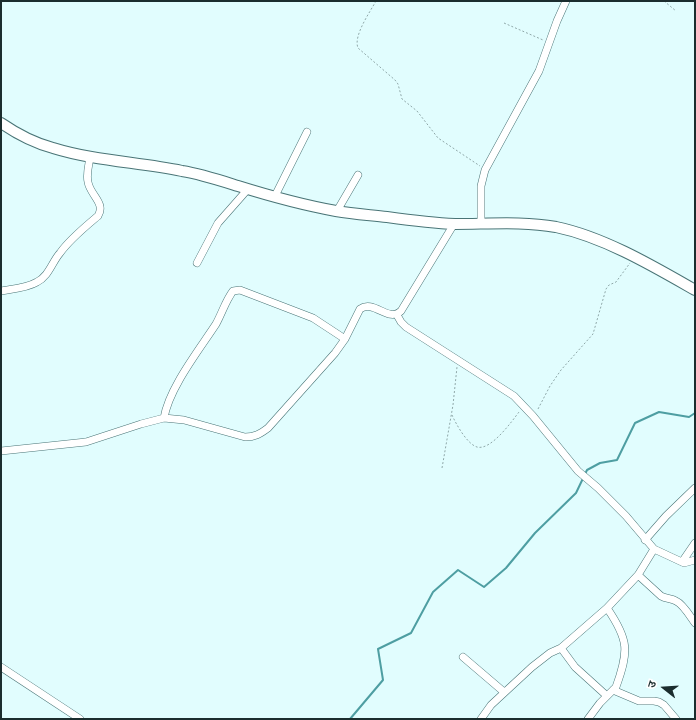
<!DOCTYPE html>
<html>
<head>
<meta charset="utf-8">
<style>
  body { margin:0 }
  #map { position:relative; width:696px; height:720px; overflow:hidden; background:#e1fdfe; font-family:"Fira Sans","Noto Sans Devanagari",sans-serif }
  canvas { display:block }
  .frame { position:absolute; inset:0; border:2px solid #1b2d2e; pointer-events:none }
  .north { position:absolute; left:644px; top:668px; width:40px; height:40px; -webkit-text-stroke:3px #fff; paint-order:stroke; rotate:287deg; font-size:11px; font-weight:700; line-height:16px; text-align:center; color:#1b2d2e }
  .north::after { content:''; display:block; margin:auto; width:14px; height:18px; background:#1b2d2e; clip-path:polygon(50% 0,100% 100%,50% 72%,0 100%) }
</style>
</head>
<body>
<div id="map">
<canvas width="696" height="720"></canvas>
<div class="frame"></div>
<div class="north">उ</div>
</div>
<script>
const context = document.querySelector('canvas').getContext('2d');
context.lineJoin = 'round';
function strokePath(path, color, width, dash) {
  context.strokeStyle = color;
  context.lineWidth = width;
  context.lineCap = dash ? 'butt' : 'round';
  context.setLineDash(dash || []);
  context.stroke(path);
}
strokePath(new Path2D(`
  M350 719 383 680 378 649 411 633 433 592 458 570 484 587 506 568 535 533 576 493 587 470 600 463 617 460 635 423 659 412 689 417 695 413`), '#4e9ea2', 2);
const street = new Path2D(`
  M275 196 307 132
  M337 211 358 175
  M481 224V186L485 170 539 71 557 21 566 1
  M197 263 218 223 248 189
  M1 291C12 289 27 288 37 282 49 276 52 262 60 253 70 239 85 227 98 216 106 203 90 195 88 182 86 174 89 165 90 157
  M397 315 401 322 406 327 514 396 533 416 578 471 598 488 626 516 654 549 684 563 695 560
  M164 418C169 388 199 350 216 324 222 313 226 300 233 291L240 290 313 318 345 339
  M1 451 86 442 141 424 164 418 184 420 245 437C255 437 260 434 268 428L335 353 345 339 360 309C374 299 388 323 401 311L454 224
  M645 540 666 516 695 488
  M682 562 695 543
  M638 575 661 596C666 599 671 598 676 601 683 604 690 616 695 623
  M561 648 575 667 607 696
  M463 657 504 692
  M1 667 80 719
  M613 690 639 701H654L659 702 664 705 676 719
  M481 719 491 705 532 667 550 653 561 648 607 608 638 575 654 549
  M588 719 600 703 616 687C629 651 629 640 607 608`);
const secondary = new Path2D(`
  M1 123C17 134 34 143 53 148 95 161 139 162 182 171 201 174 219 180 238 186 270 196 303 205 336 211 353 214 370 215 387 217 409 220 432 223 455 224 489 224 523 221 556 227 604 237 653 266 695 290`);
strokePath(street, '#497476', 8);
strokePath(secondary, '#497476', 12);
strokePath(new Path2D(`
  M376 1C370 12 353 36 358 48L395 80 398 84 402 99 417 111 438 138 480 166
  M664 1 676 11
  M504 23 543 40
  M538 409 550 386 561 370 593 334 606 289 609 285 616 282 630 263
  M452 415C456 424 467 444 477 447 491 451 512 421 519 412
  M442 468 453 405 457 367`), '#8fa7a8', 1, [2, 2]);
strokePath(street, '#fff', 7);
strokePath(secondary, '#fff', 10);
</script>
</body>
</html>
